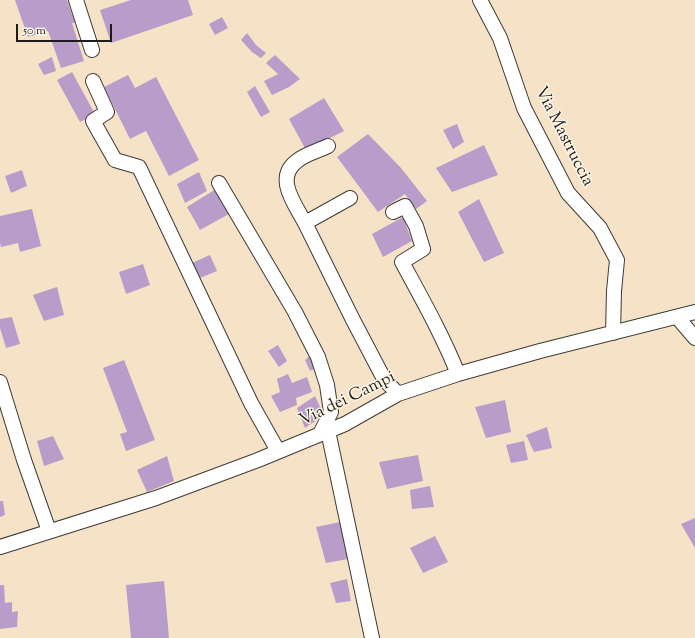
<!DOCTYPE html>
<html>
<head>
<meta charset="utf-8">
<style>
  body { margin:0 }
  #map { position:relative; width:695px; height:638px; overflow:hidden; background:#f6e2c7; font-family:"Sorts Mill Goudy",serif }
  canvas { display:block }
  .scale { position:absolute; left:16px; top:24px; width:96px; height:18px; box-sizing:border-box; border:2px solid #1c1c1c; border-top:0; padding-left:5px; font-size:12px; line-height:14px; white-space:nowrap; color:#1c1c1c; -webkit-text-stroke:3px #fcf5e5; paint-order:stroke }
</style>
</head>
<body>
<div id="map">
<canvas width="695" height="638"></canvas>
<div class="scale">50 m</div>
</div>
<script>
const context = document.querySelector('canvas').getContext('2d');
context.lineJoin = 'round';
function fillPath(path, color) {
  context.fillStyle = color;
  context.fill(path, 'evenodd');
}
function strokePath(path, color, width, dash) {
  context.strokeStyle = color;
  context.lineWidth = width;
  context.lineCap = dash ? 'butt' : 'round';
  context.setLineDash(dash || []);
  context.stroke(path);
}
function write(font, color, halo, rows, align = 'center') {
  context.font = font + ' "Sorts Mill Goudy",serif';
  context.lineWidth = 3;
  context.setLineDash([]);
  context.textBaseline = 'middle';
  context.strokeStyle = halo;
  context.fillStyle = color;
  for (const [text, x, y, turn = 0] of rows) {
    context.save();
    context.translate(x, y);
    context.rotate((+turn || 0) * Math.PI / 180);
    context.textAlign = isNaN(turn) ? turn : align;
    if (halo) context.strokeText(text, 0, 0);
    context.fillText(text, 0, 0);
    context.restore();
  }
}
fillPath(new Path2D(`
  M15 0H67L75 23H72L84 61 61 68 48 31 28 37Z
  M131 0H188L193 15 111 43 100 10Z
  M222 17 228 28 215 35 209 24Z
  M247 33 256 45 266 53 261 58 252 52 241 40Z
  M275 55 300 79 289 87 272 95 264 81 278 74 266 63Z
  M52 57 56 71 44 75 38 64Z
  M72 72 95 114 80 122 57 80Z
  M128 75 135 88 156 77 199 160 169 176 146 131 130 139 104 87Z
  M255 86 270 112 261 117 247 92Z
  M324 98 344 131 306 150 289 119Z
  M457 124 464 142 453 149 443 130Z
  M368 134 401 168 427 201 416 209 405 194 378 212 337 157Z
  M484 145 498 175 452 192 436 168Z
  M22 170 27 186 11 193 5 176Z
  M199 172 207 191 185 203 177 184Z
  M216 189 229 214 200 230 187 207Z
  M479 199 504 253 484 262 458 212Z
  M32 209 41 246 20 252 18 243 1 247 0 242V216Z
  M403 217 412 241 383 257 372 234Z
  M210 255 217 271 200 278 192 263Z
  M143 264 150 285 126 294 119 272Z
  M57 287 64 315 44 321 33 295Z
  M12 317 20 344 6 348 0 328V319Z
  M278 345 287 361 279 367 268 351Z
  M311 355 316 368 310 371 305 360Z
  M124 360 155 440 126 451 120 434 127 432 103 368Z
  M288 374 292 383 307 377 312 392 296 398 297 405 280 412 271 396 280 392 277 379Z
  M315 396 324 415 305 428 297 408Z
  M505 400 511 432 486 438 475 407Z
  M547 427 552 448 534 452 526 435Z
  M53 436 64 459 44 466 37 441Z
  M524 441 528 460 511 463 506 445Z
  M418 455 423 481 387 489 379 462Z
  M167 456 174 481 147 492 137 470Z
  M430 486 434 507 412 509 410 490Z
  M0 501H3L5 515 0 517Z
  M695 518V548L681 524Z
  M340 522 348 559 326 563 316 527Z
  M435 536 448 562 423 573 410 548Z
  M347 579 351 601 336 603 330 583Z
  M164 581 169 638H131L126 585Z
  M0 585H4L5 603 12 602V612L18 611 17 627 0 629Z`), '#b89dcb');
const minor = new Path2D(`
  M76 0 92 50
  M480 0 500 38 524 108 568 193 600 228 617 260 614 291 613 333
  M93 81 107 112 93 121 115 160 139 167 251 403 278 451
  M219 183 295 312 318 357 327 385 331 412 320 434
  M350 198 305 223 352 318 384 379 398 394
  M393 212 405 206 416 226 423 249 402 262C422 299 443 336 458 374
  M305 223C295 204 274 178 297 161 305 154 318 151 328 146
  M677 317 695 338
  M0 382 24 460 49 531
  M328 431 372 638
  M0 547 156 498 258 460 345 424 398 394 458 374 540 351 695 312`);
strokePath(minor, '#3d3a36', 16);
strokePath(minor, '#fff', 14);
write('17px', '#1c1c1c', '#fcf5e5', [
  ["Via Mastruccia",563,137,63],
  ["Via dei Campi",348,400,-26]
]);
</script>
</body>
</html>
